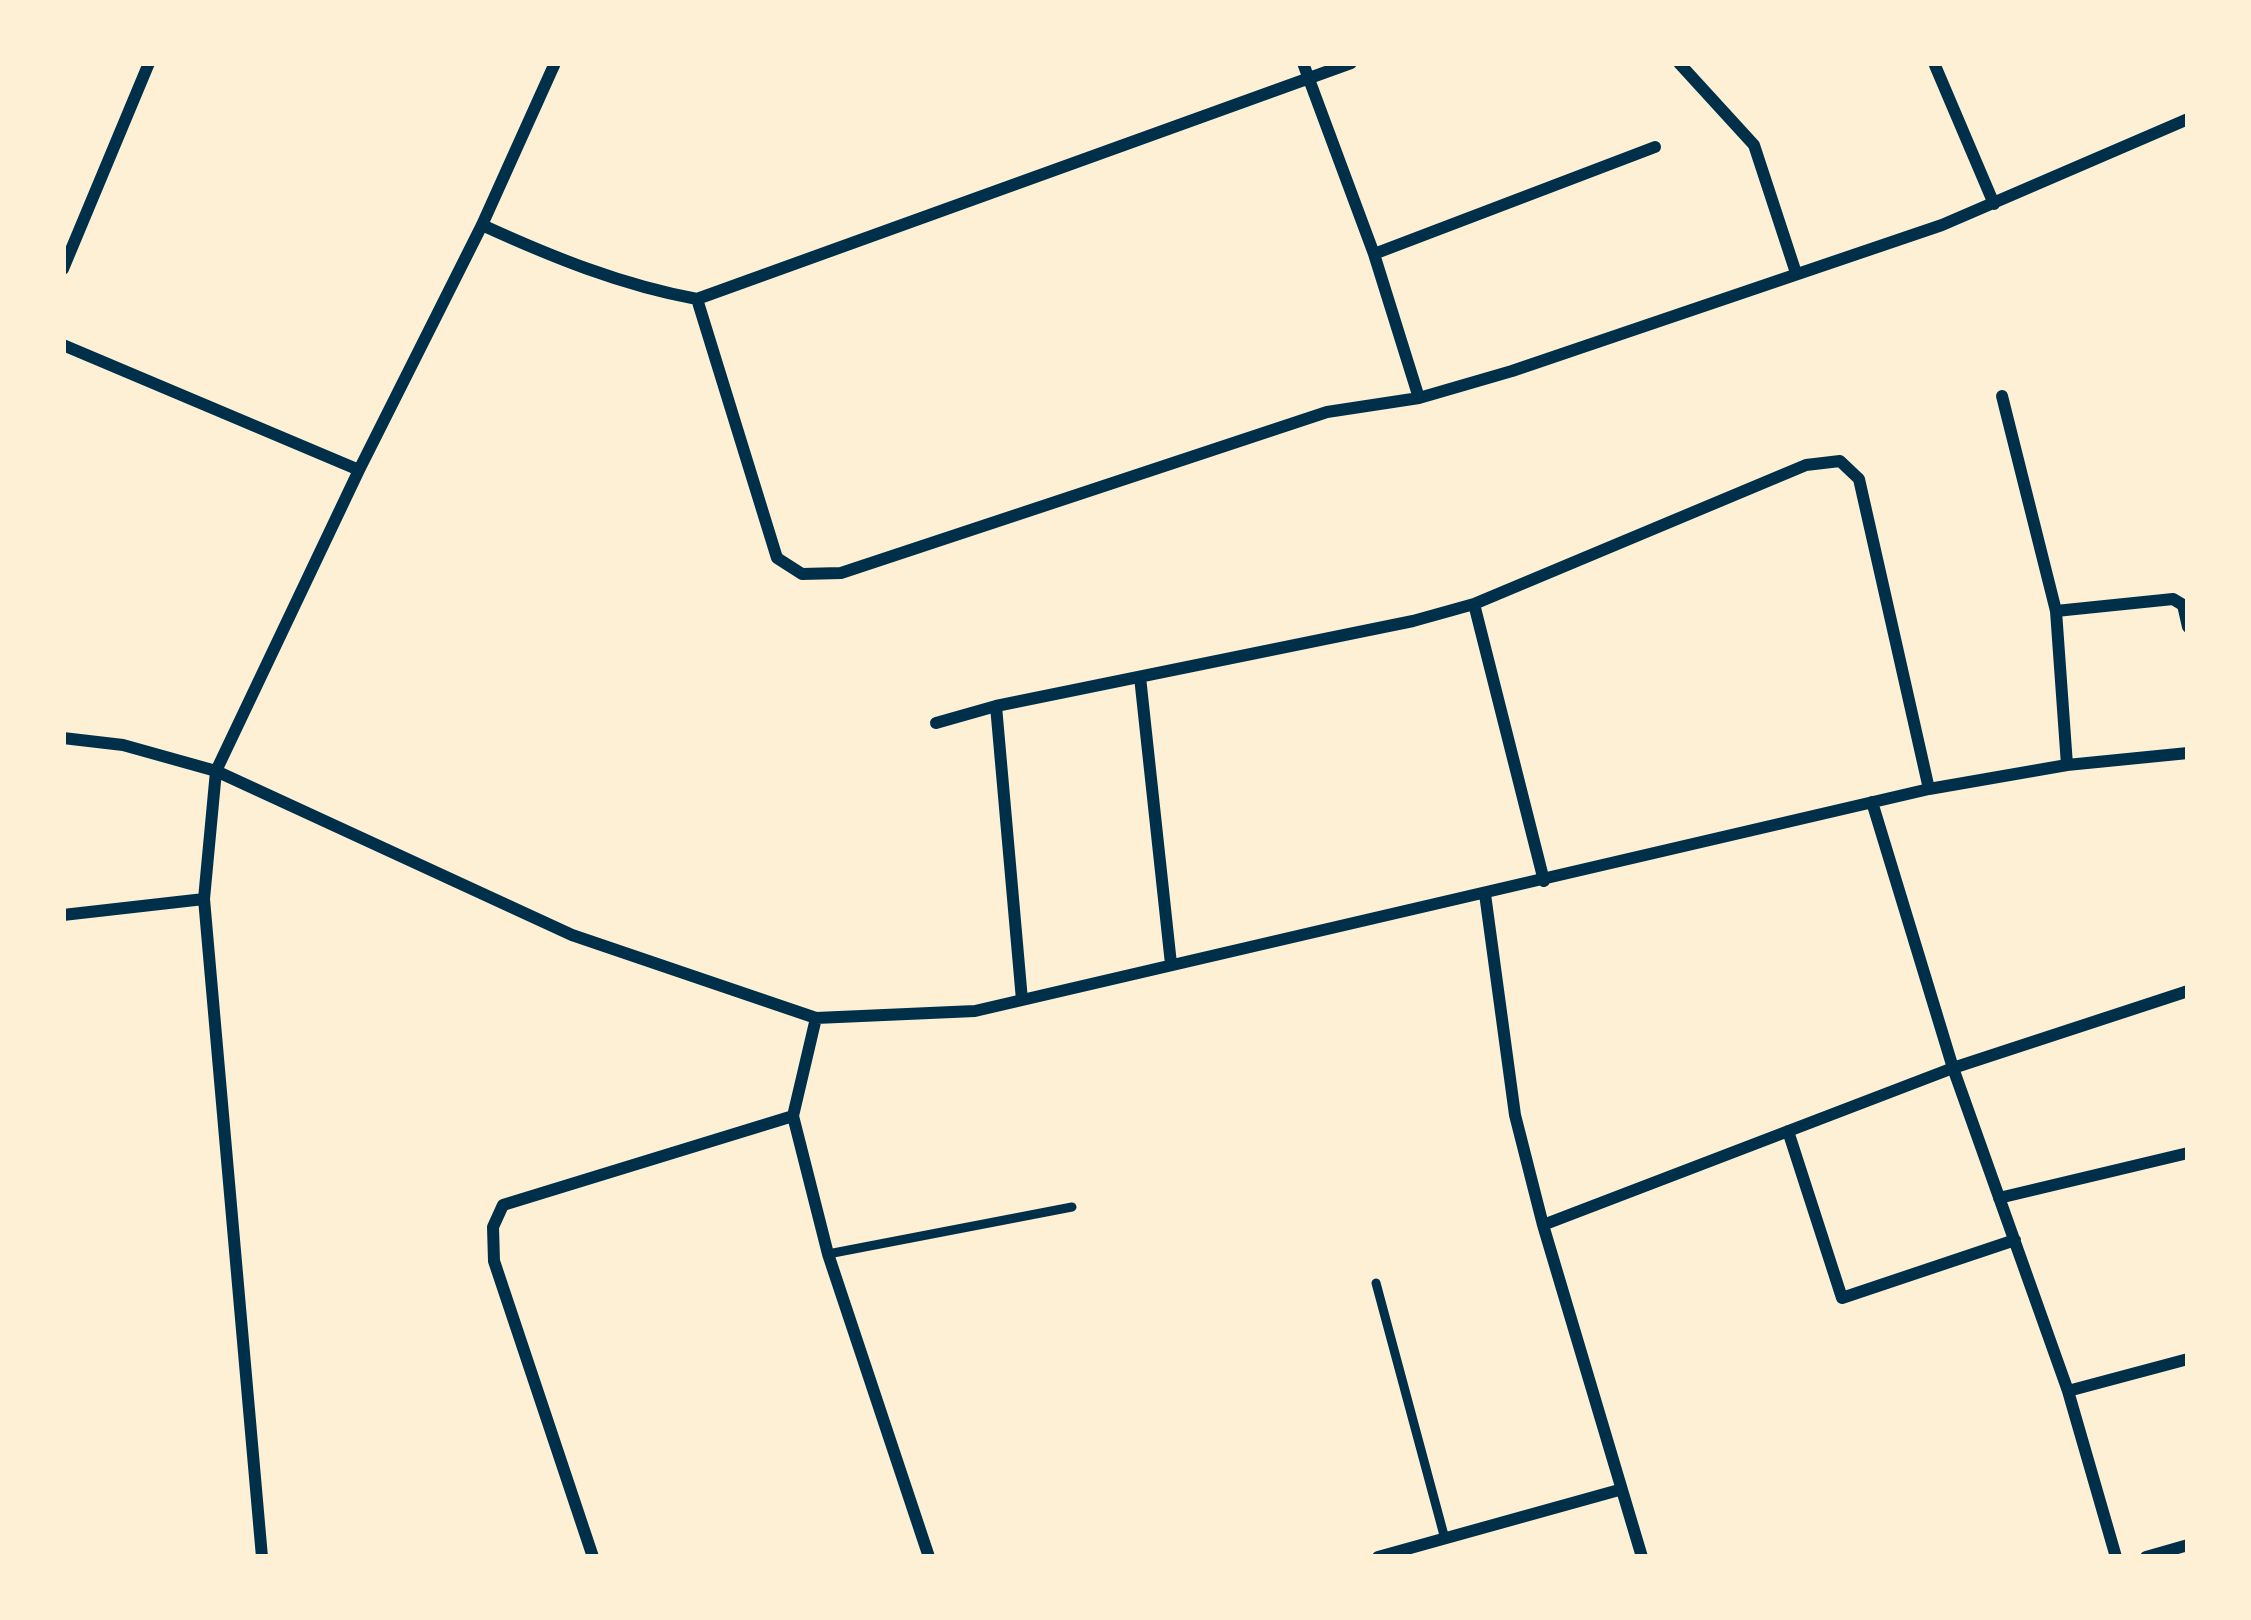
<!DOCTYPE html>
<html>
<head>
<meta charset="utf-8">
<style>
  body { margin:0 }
  #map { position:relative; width:2251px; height:1620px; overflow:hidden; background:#fdf0d5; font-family:Montserrat,sans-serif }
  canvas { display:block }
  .frame { position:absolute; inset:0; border:66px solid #fdf0d5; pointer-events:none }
</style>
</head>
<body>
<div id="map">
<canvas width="2251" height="1620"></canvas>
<div class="frame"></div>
</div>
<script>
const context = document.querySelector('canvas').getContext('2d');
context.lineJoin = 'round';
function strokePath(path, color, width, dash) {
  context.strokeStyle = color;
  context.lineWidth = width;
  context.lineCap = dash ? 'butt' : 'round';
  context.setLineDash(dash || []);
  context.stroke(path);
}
strokePath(new Path2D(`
  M828 1254 1072 1207
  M1376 1283 1445 1539`), '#003049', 9);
strokePath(new Path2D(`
  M1303 63 1374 254 1419 398
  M1679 63 1754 145 1796 273
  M1934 63 1994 204
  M482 225C552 257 621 285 697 299L1351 63
  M1374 254 1655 147
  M63 269 149 63
  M697 299 777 558 802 574 841 573 1327 412 1419 398 1512 371 1942 225 2188 119
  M63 345 359 470
  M2002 396 2056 611 2067 765
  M1474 604 1544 881
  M2056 611 2173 599 2183 605 2188 627
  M1140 677 1171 964
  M996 706 1022 1000
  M936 723 996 706 1413 621 1474 604 1806 465 1840 461 1859 479 1929 789
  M63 738 123 745 216 771 572 935 816 1018 975 1011 1929 789 2067 765 2188 753
  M1872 802 1953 1068 2068 1391 2116 1557
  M1485 894 1515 1115 1543 1225 1642 1557
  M63 915 204 899
  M816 1018 793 1116 828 1254 929 1557
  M1788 1131 1842 1298 2015 1240
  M1999 1198 2188 1153
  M1543 1225 1953 1068 2188 991
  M2068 1391 2188 1359
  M262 1557 204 899 216 771 359 470 482 225 555 63
  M593 1557 494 1261 493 1227 503 1205 793 1116
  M1378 1557 1619 1490
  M2146 1557 2188 1545`), '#003049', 12);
</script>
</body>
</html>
